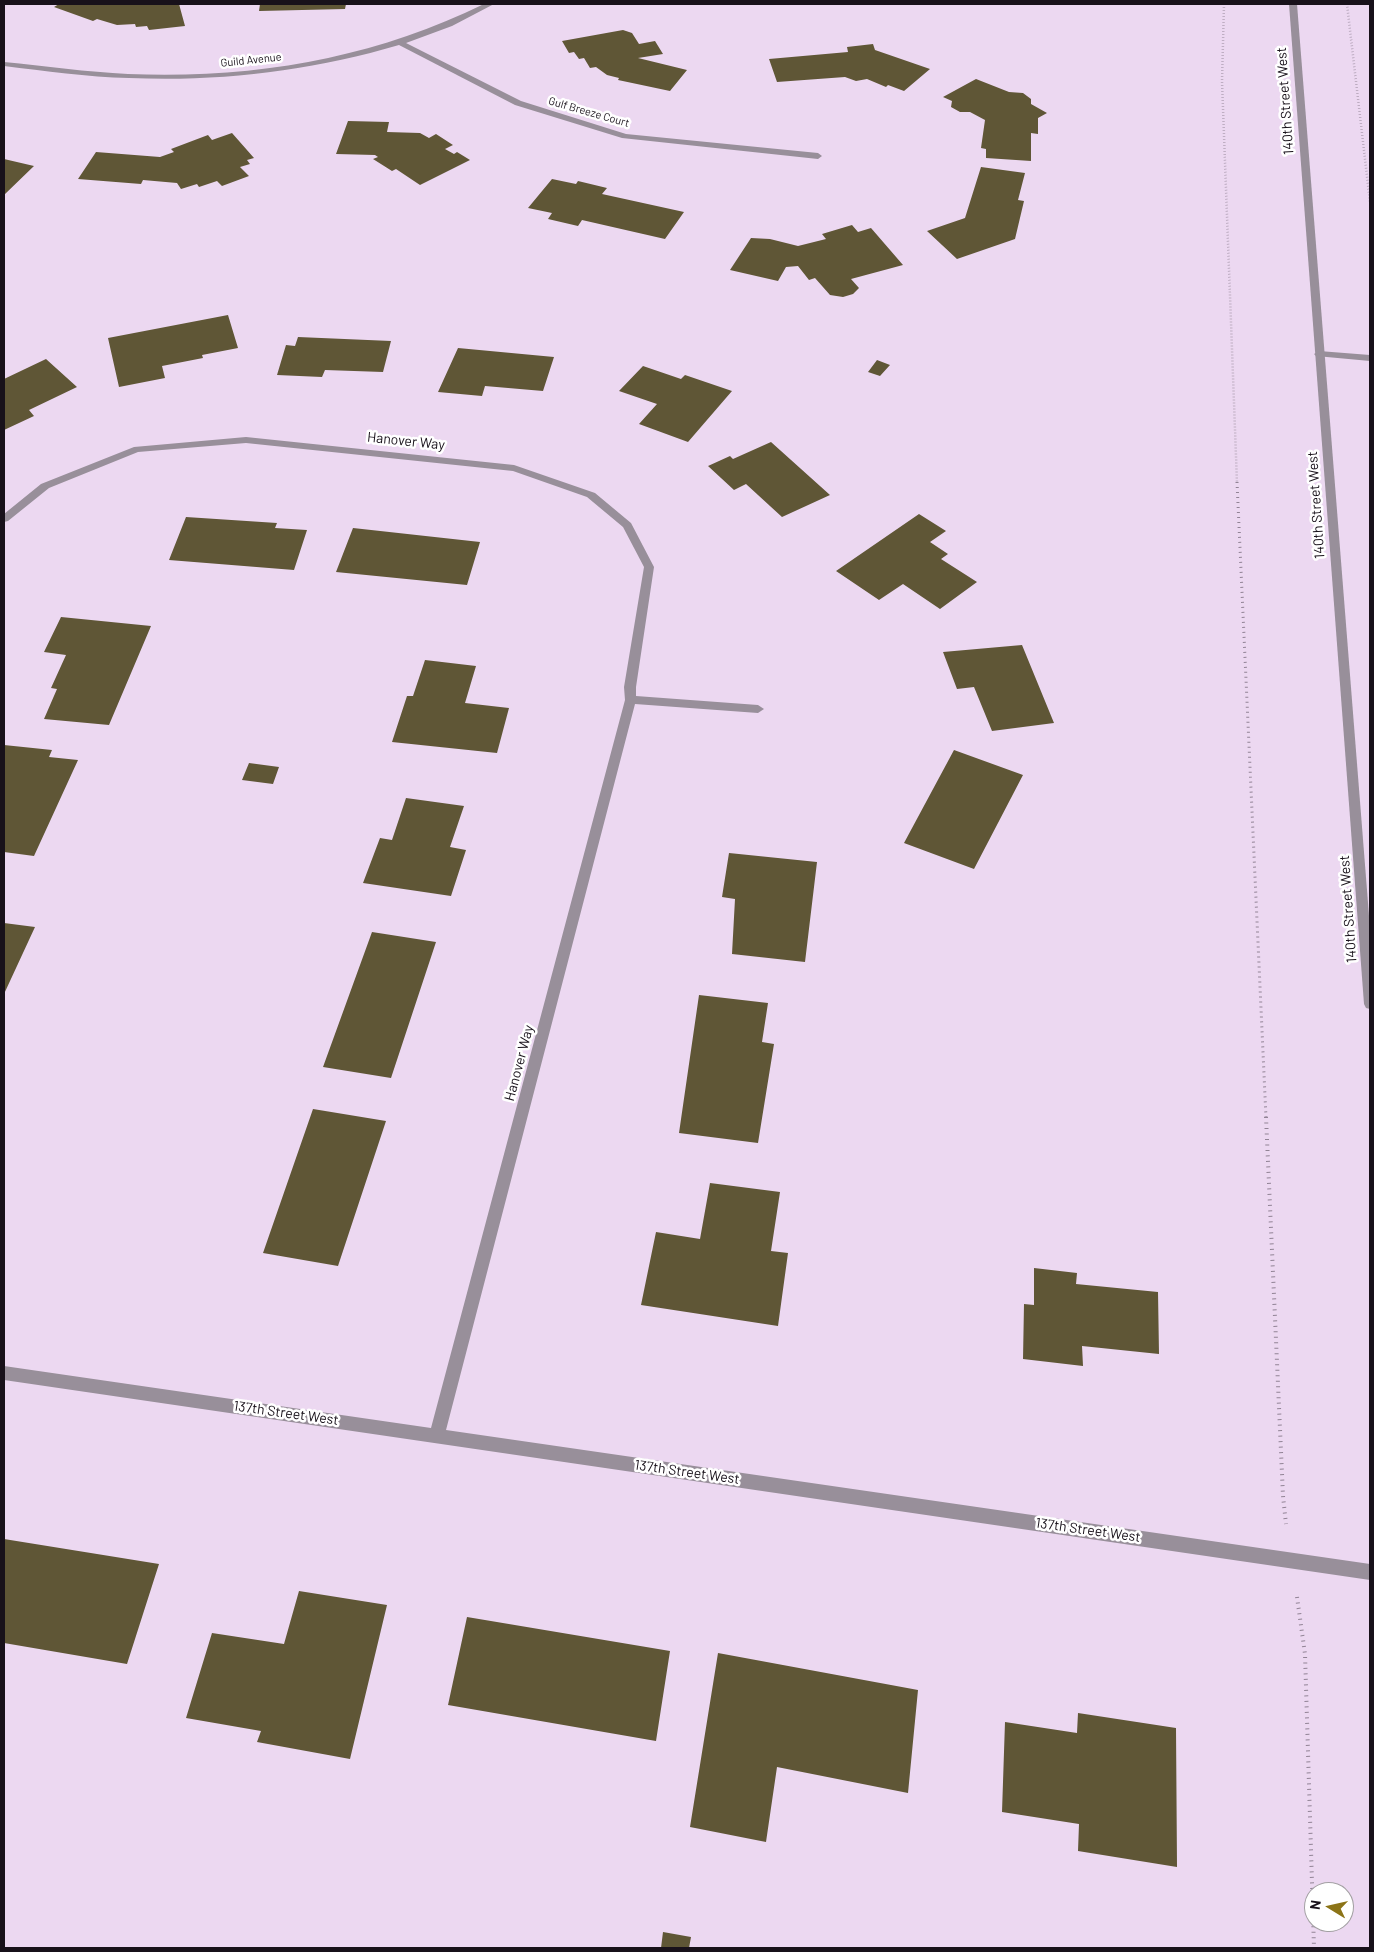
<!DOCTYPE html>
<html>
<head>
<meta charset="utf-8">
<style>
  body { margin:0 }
  #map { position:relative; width:1374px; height:1952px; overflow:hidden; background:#ecd8f1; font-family:Barlow,sans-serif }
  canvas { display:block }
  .frame { position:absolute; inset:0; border:5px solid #18111a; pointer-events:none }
  .north { position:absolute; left:1304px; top:1882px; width:50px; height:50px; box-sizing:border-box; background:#fff; border:1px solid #a3a0a3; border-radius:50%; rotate:279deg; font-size:14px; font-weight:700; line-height:20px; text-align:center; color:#18111a }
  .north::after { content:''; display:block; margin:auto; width:18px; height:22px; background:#8c7417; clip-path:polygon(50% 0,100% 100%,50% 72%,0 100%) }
</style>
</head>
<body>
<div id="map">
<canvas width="1374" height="1952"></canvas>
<div class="frame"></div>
<div class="north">N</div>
</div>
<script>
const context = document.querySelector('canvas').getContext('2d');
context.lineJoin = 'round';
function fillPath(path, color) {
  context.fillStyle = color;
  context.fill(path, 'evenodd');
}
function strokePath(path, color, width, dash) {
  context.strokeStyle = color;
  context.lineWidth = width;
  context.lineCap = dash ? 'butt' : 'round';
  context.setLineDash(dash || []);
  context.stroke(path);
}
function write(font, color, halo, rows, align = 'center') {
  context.font = font + ' Barlow,sans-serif';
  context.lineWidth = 5;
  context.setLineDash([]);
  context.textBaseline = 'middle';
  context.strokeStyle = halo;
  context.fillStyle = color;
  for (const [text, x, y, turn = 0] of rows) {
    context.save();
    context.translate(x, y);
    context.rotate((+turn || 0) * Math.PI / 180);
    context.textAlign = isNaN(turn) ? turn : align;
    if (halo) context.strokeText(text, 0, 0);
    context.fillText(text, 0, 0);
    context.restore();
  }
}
fillPath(new Path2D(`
  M59 4H179L185 26 149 30 147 26 136 27 135 24 117 25 97 19 93 21 54 7Z
  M260 4H346L345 9 259 11Z
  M623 30 632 33 639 44 655 41 663 54 638 58 687 70 670 91 618 80 619 78 607 75 596 67 590 68 584 58 579 59 574 52 569 53 562 41Z
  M873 44 875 50 930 69 904 91 888 85 886 87 867 79 856 81 845 77 777 82 769 59 848 52 847 47Z
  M976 79 1009 92 1023 93 1031 99V104L1047 113 1038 118V134L1031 133V161L986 158V149L981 148 985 120 970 112H960L951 107 952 101 943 97Z
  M348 121 389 122 387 132 420 133 429 138 436 134 453 145 445 149 454 154 457 152 470 160 420 185 396 169 392 171 373 159 378 157 375 155 336 154Z
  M232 133 254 158 247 160 250 164 240 167 249 176 222 186 217 181 199 187 197 184 181 189 177 183 143 180 141 184 78 179 96 152 160 157 174 152 171 149 208 135 212 140Z
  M4 159 34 166 4 195Z
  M981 167 1025 173 1018 200 1024 201 1015 239 957 259 927 231 965 218Z
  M552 179 576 184 578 181 607 188 602 194 684 212 665 239 582 220 578 226 548 219 552 213 528 208Z
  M852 225 858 232 871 228 903 265 851 279 859 288 853 294 843 297 830 295 815 278 809 280 798 266 786 267 778 281 730 270 751 238 770 239 798 246 826 239 822 234Z
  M228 315 238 348 202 355 203 358 162 366 165 378 119 387 108 338Z
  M298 337 391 341 383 372 325 370 322 377 277 375 286 345 295 346Z
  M458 348 554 357 543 391 485 386 482 396 438 392Z
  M46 359 77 387 29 410 34 416 4 430V379Z
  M877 360 890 365 880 376 868 372Z
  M643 366 681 379 685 375 732 391 688 442 639 424 657 404 619 391Z
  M771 442 830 495 782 517 746 484 734 490 708 466 730 456 733 459Z
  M919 514 946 531 930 542 948 554 941 559 977 582 940 609 903 584 879 600 836 571Z
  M186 517 277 523 275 528 307 530 294 570 169 560Z
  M353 528 480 542 467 585 336 572Z
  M61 617 151 626 109 725 44 719 57 689 51 688 66 655 44 652Z
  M1022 645 1054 723 992 731 974 687 957 689 943 652Z
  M425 660 476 666 465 703 509 708 497 753 392 742 407 696H413Z
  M4 745 52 750 49 757 78 760 34 856 4 852Z
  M954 750 1023 775 974 869 904 843Z
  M249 763 279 767 273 784 242 780Z
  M406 798 464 806 450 847 466 850 451 896 363 883 380 838 392 840Z
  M729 853 817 862 805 962 732 954 735 899 722 897Z
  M4 923 35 927 4 994Z
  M372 932 436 942 391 1078 323 1067Z
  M699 995 768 1003 762 1042 774 1044 758 1143 679 1133Z
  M313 1109 386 1121 338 1266 263 1253Z
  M710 1183 780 1192 771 1251 788 1253 778 1326 641 1305 656 1232 700 1239Z
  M1034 1268 1077 1273 1076 1284 1158 1292 1159 1354 1082 1346 1083 1366 1023 1359 1024 1304 1034 1305Z
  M4 1539 159 1564 127 1664 4 1643Z
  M299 1591 387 1605 350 1759 257 1742 261 1731 186 1718 212 1633 284 1644Z
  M467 1617 670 1651 656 1741 448 1705Z
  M718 1653 918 1690 908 1793 777 1767 766 1842 690 1827Z
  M1078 1713 1176 1728 1177 1867 1078 1851 1079 1824 1002 1812 1005 1722 1077 1733Z
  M663 1932 691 1937 689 1948H661Z`), '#5f5636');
strokePath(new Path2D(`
  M1224 4 1222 81 1237 483
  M1347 4 1370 202`), '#918395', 2.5, [0.5, 2.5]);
strokePath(new Path2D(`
  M1237 482 1266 1118`), '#918395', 3, [1, 4]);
strokePath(new Path2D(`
  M1266 1117 1283 1496 1286 1524
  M1297 1597 1305 1654 1314 1948`), '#918395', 4, [1, 4.5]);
fillPath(new Path2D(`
  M484 4H494L452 26 406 43 521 101 626 134 818 153 822 156 818 159 622 138 515 105 399 45C311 71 220 82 129 78 87 77 45 71 4 66V62C45 66 87 72 128 74 254 79 371 59 484 4Z
  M1319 351 1370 355V361L1316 356 1314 354Z
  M246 437 514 465 595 493 631 523 654 567 636 687V696L758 705 764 709 758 713 635 704 446 1430 1370 1564V1580L4 1380V1366L431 1428 625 700 624 687 644 567 623 527 587 497 513 471 246 443 138 452 49 488 8 521 4 522V514L41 484 134 447Z`), '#988f9a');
fillPath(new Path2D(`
  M1289 4H1297L1370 928V1009L1366 1008 1364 1004Z`), '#988f9a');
write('11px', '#18111a', '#fff', [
  ["Guild Avenue",251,60,-6],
  ["Gulf Breeze Court",589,112,16]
]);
write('14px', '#18111a', '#fff', [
  ["140th Street West",1285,101,-94],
  ["Hanover Way",406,441,6],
  ["140th Street West",1316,505,-94],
  ["140th Street West",1348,909,-94],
  ["Hanover Way",519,1063,-75],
  ["137th Street West",286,1413,8],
  ["137th Street West",687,1472,8],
  ["137th Street West",1088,1530,8]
]);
</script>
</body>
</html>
